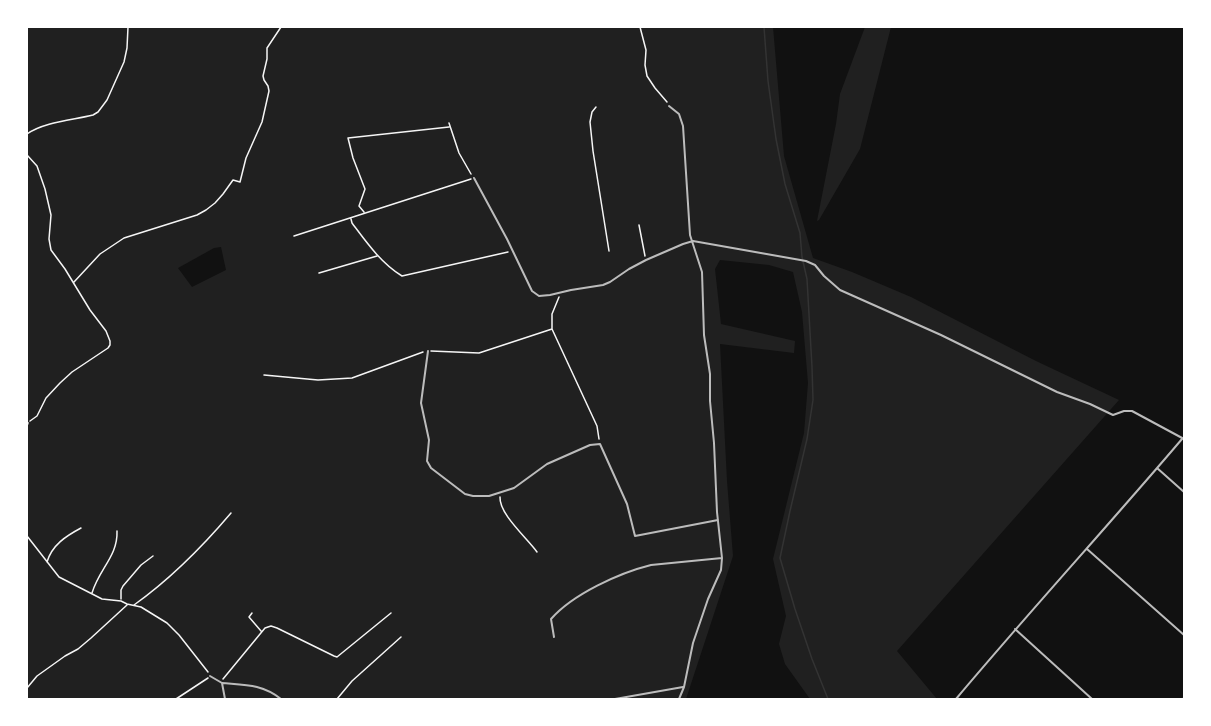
<!DOCTYPE html>
<html>
<head>
<meta charset="utf-8">
<style>
  body { margin:0 }
  #map { position:relative; width:1211px; height:726px; overflow:hidden; background:#111; font-family:"PT Sans Narrow",sans-serif }
  canvas { display:block }
  .frame { position:absolute; inset:0; border:28px solid #fff; pointer-events:none }
</style>
</head>
<body>
<div id="map">
<canvas width="1211" height="726"></canvas>
<div class="frame"></div>
</div>
<script>
const context = document.querySelector('canvas').getContext('2d');
context.lineJoin = 'round';
function fillPath(path, color) {
  context.fillStyle = color;
  context.fill(path, 'evenodd');
}
function strokePath(path, color, width, dash) {
  context.strokeStyle = color;
  context.lineWidth = width;
  context.lineCap = dash ? 'butt' : 'round';
  context.setLineDash(dash || []);
  context.stroke(path);
}
fillPath(new Path2D(`
  M27 27H773L784 156 813 258 852 272 911 297 1036 361 1119 400 897 651 937 699H810L785 664 779 644 786 616 773 559 804 433 808 383 802 312 793 272 769 265 720 260 715 269 721 324 795 341 794 353 720 344 727 481 733 556 686 699H27ZM221 247 226 270 192 287 178 268 214 248Z
  M865 27H891L860 149 819 220 817 221 836 124 840 94Z`), '#202020');
strokePath(new Path2D(`
  M764 27 768 81 776 139 785 184 800 233 802 257 807 279 812 367 813 400 807 439 790 511 780 558 795 609 812 659 828 699`), '#333', 1.5);
strokePath(new Path2D(`
  M640 27 646 50 645 65 647 76 655 88 667 102
  M596 107 592 112 590 122 593 151 609 251
  M449 123 459 153 471 174
  M27 134C44 122 73 120 93 115L98 112 107 100 124 62 127 48 128 27
  M27 155 37 166 45 189 51 215 49 239 51 250 65 269 90 310 106 331 110 341V345L108 348 72 372 60 383 46 398 37 416 30 421
  M364 212 359 206 365 189 353 158 348 138 449 127
  M351 219 352 223C367 243 381 263 402 276L508 252
  M639 225 645 256
  M294 236 471 179
  M319 273 377 256
  M74 282 100 254 124 238 197 215 206 210 215 203 223 194 233 180 240 182 246 158 262 122 269 91 268 86 264 80 263 76 267 59V48L281 27
  M559 297 552 314V329L597 426 599 439
  M431 351 479 353 552 329
  M264 375 318 380 352 378 423 352
  M500 497C499 514 527 538 537 552
  M27 536 59 577 102 599 121 601 127 604 141 607 167 623 179 635 208 672
  M47 562C52 545 66 536 81 528
  M92 593C99 569 118 556 117 531
  M121 599V590L123 586 141 565 153 556
  M134 605C169 580 203 546 231 513
  M252 613 249 617 261 631
  M223 679 265 628 271 626 277 628 334 656 337 657 391 613
  M27 688 37 676 65 656 78 649 91 638 127 605
  M176 699 208 678
  M337 699 352 681 401 637`), '#f5f5f5', 1.5);
strokePath(new Path2D(`
  M669 106 679 114 683 126 690 235 702 272 704 335 710 374V401L714 443 717 512 722 558 721 570 708 599 693 643 684 687 679 699
  M474 178 507 239 532 291 539 296 550 295 571 290 603 285 610 282 629 269 646 260 683 244 693 241 806 261 815 265 824 276 840 290 941 335 1057 392 1090 404 1113 415 1124 411H1132L1184 439
  M428 351 421 403 429 440 427 461 431 468 465 494 473 496H489L514 488 547 464 590 445 600 444 627 504 635 536 718 520
  M27 425 28 423
  M1157 468 1184 492
  M1087 549 1184 635
  M1015 629 1092 699
  M554 637 551 619C573 594 619 573 651 565L722 558
  M210 676 222 683 225 699
  M222 683C245 685 262 684 281 699
  M615 699 683 687
  M956 699C1030 611 1108 526 1182 439
  M1183 699 1184 698`), '#bcbcbc', 2);
</script>
</body>
</html>
